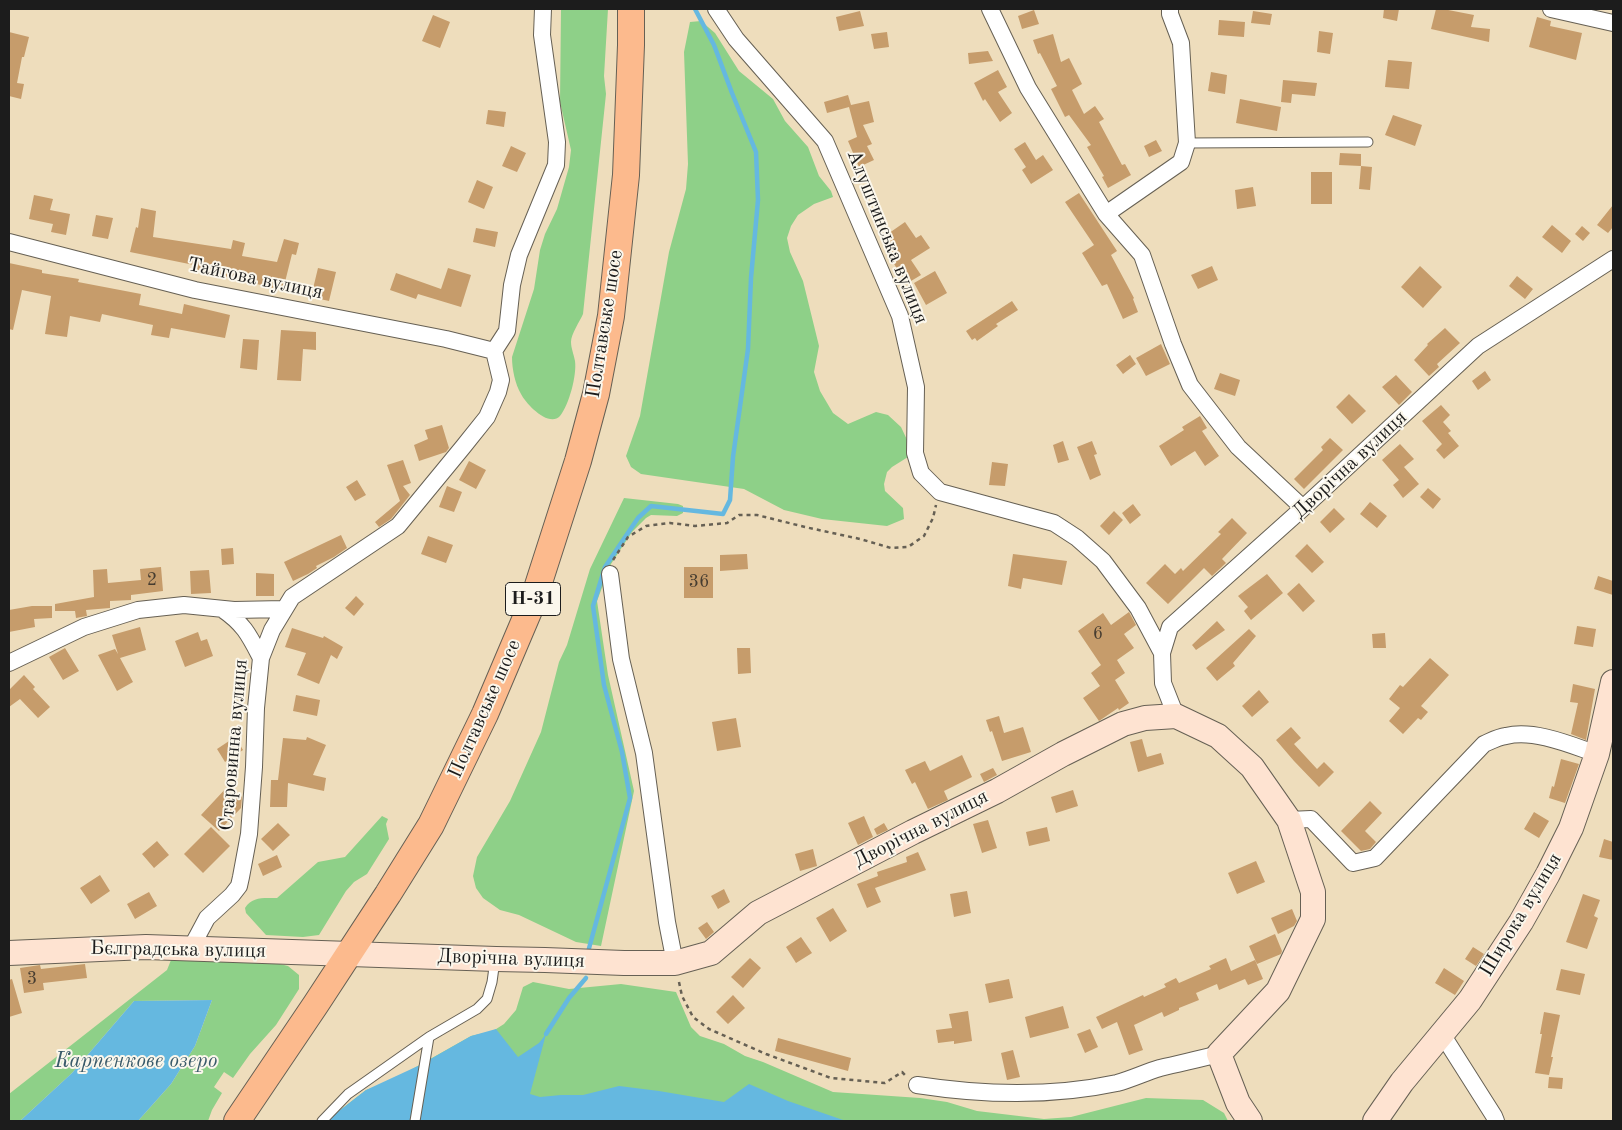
<!DOCTYPE html>
<html>
<head>
<meta charset="utf-8">
<style>
  body { margin:0 }
  #map { position:relative; width:1622px; height:1130px; overflow:hidden; background:#eeddbc; font-family:"Old Standard TT",serif }
  canvas { display:block }
  .frame { position:absolute; inset:0; border:10px solid #1c1c1c; pointer-events:none }
</style>
</head>
<body>
<div id="map">
<canvas width="1622" height="1130"></canvas>
<div class="frame"></div>
</div>
<script>
const context = document.querySelector('canvas').getContext('2d');
context.lineJoin = 'round';
function fillPath(path, color) {
  context.fillStyle = color;
  context.fill(path, 'evenodd');
}
function strokePath(path, color, width, dash) {
  context.strokeStyle = color;
  context.lineWidth = width;
  context.lineCap = dash ? 'butt' : 'round';
  context.setLineDash(dash || []);
  context.stroke(path);
}
function write(font, color, halo, rows, align = 'center') {
  context.font = font + ' "Old Standard TT",serif';
  context.lineWidth = 4;
  context.setLineDash([]);
  context.textBaseline = 'middle';
  context.strokeStyle = halo;
  context.fillStyle = color;
  for (const [text, x, y, turn = 0] of rows) {
    context.save();
    context.translate(x, y);
    context.rotate((+turn || 0) * Math.PI / 180);
    context.textAlign = isNaN(turn) ? turn : align;
    if (halo) context.strokeText(text, 0, 0);
    context.fillText(text, 0, 0);
    context.restore();
  }
}
fillPath(new Path2D(`
  M561 9H608L604 76 606 94 583 314C580 321 571 334 571 342 571 348 574 355 575 361 577 375 569 405 560 416 549 428 526 404 521 394 515 384 512 369 512 357L534 289 540 250 545 234 557 209 569 167 571 150 560 102Z
  M701 21 715 33 739 71 773 99 785 121 808 147 819 176 831 191 833 197 814 204 798 215 791 226 787 238 790 252 803 281 819 346 814 372 820 391 833 413 848 424 876 412 888 415 901 427 909 444 908 457 892 467 887 472 884 484 885 491 903 508 904 519 887 526 822 519 784 510 744 489 641 474 631 467 626 456 640 416 669 252 686 189 688 164 684 52 690 22Z
  M624 498 678 504 683 506V513L677 516 651 515 646 518 632 532 611 564 597 601 608 675 634 791 601 946 576 942 519 915 500 910 483 898 476 888 473 876 477 857 510 801 541 732 559 662 567 645 590 569Z
  M382 816 388 819 386 824 389 839 367 874 354 882 346 891 319 935 303 937 266 935 246 913 245 908C252 896 265 898 277 898L318 862 345 857Z
  M176 957 268 961 288 966 299 975V989L276 1025 250 1054 233 1078 224 1072 214 1087 222 1093 212 1110 208 1121H138L171 1084 195 1046 212 1000 134 1001 72 1073 20 1121H9V1094L167 970 171 960Z
  M533 982 569 989 621 984 676 992 691 1027 700 1036 724 1044 745 1056 763 1062 833 1092 920 1098 947 1102 977 1111 1044 1119 1071 1117 1146 1098 1203 1100 1224 1113 1228 1121H326L366 1090 393 1080 471 1036 493 1031 504 1024 516 1010 523 987Z`), '#8ed088');
fillPath(new Path2D(`
  M212 1000 195 1046 171 1084 138 1121H20L72 1073 134 1001Z
  M496 1029 518 1057 539 1043 546 1034 530 1094 540 1097 561 1095H583L619 1086 659 1091 724 1102 749 1084 788 1101 846 1121H326L366 1090 420 1065 471 1036Z`), '#65b8e0');
strokePath(new Path2D(`
  M588 952 630 798 622 752 604 685 593 606 605 567 638 518 651 506 723 514 730 500 733 457 748 349 751 278 758 200 756 152 732 93 714 45 695 9
  M546 1034 569 998 586 978`), '#65b8e0', 4.5);
fillPath(new Path2D(`
  M1384 9H1399L1397 21 1383 18Z
  M1436 9H1443L1474 15 1471 27 1490 29 1489 42 1431 29Z
  M1034 10 1039 24 1022 29 1018 16Z
  M860 11 864 26 839 31 836 17Z
  M1253 11 1272 14 1270 25 1251 23Z
  M433 15 450 22 440 48 422 41Z
  M1537 17 1551 21 1550 26 1582 33 1576 60 1529 47Z
  M1219 20 1245 22 1244 37 1218 35Z
  M1319 31 1333 33 1330 54 1317 52Z
  M9 32 29 37 24 57H22L17 83 24 84 21 99 9 96Z
  M887 32 889 47 874 49 871 34Z
  M1053 34 1061 62 1069 58 1082 84 1072 90 1084 114 1095 106 1104 119 1099 122 1122 165 1125 164 1131 175 1108 188 1102 177 1104 176 1087 147 1091 145 1069 115 1065 117 1051 89 1057 86 1040 53 1038 54 1033 40Z
  M988 51 993 61 969 64 968 53Z
  M1388 60 1412 62 1409 89 1385 87Z
  M998 70 1007 87 998 92 1012 113 1000 122 985 99 983 101 974 83Z
  M1211 72 1227 75 1225 94 1208 91Z
  M1283 80 1317 83 1315 96 1292 94 1291 103 1281 102Z
  M848 95 851 105 869 101 874 122 863 125 872 144 867 146 874 160 859 167 848 141 857 137 849 107 827 113 824 102Z
  M1240 99 1281 107 1277 131 1236 123Z
  M488 110 506 112 504 127 486 124Z
  M1393 115 1422 125 1415 146 1385 135Z
  M1156 140 1162 151 1149 157 1144 146Z
  M1025 142 1036 160 1043 155 1053 170 1031 184 1022 170 1026 167 1014 149Z
  M511 146 526 153 517 172 502 166Z
  M1340 153 1361 154V166L1339 165Z
  M1361 166 1372 167 1370 190 1359 189Z
  M1311 172H1332V204H1311Z
  M477 180 493 187 484 209 468 202Z
  M1253 187 1256 206 1237 209 1235 190Z
  M1079 193 1117 251 1111 255 1134 298 1133 299 1138 312 1123 319 1107 284 1102 286 1082 253 1094 245 1065 202Z
  M34 195 53 199 50 210 70 214 66 235 51 232 53 224 29 219Z
  M1613 205V227L1608 233 1597 225Z
  M141 208 156 211 153 237 231 249 233 240 245 243 242 256 277 262 284 239 299 243 296 255 292 254 283 290 226 277V275L193 270 194 265 130 252 136 227 138 228Z
  M96 215 113 218 108 239 92 236Z
  M905 222 916 238 921 235 930 248 911 260 921 275 906 284 890 257 894 255 882 238Z
  M1552 225 1571 241 1562 253 1542 237Z
  M1582 226 1590 233 1583 241 1575 234Z
  M476 228 498 232 495 247 473 242Z
  M9 263 42 270V273L79 279 78 282 141 294 139 305 182 314 184 304 230 315 225 338 171 328 169 338 151 335 153 325 102 314 100 322 70 316 67 337 45 334 51 296 22 290 13 330 9 329Z
  M1212 266 1218 280 1198 289 1191 275Z
  M1420 266 1442 287 1423 308 1401 287Z
  M318 268 336 272 329 301 311 297Z
  M448 268 471 275 461 307 418 294 416 299 390 290 396 273 441 289Z
  M935 271 947 293 926 305 914 283Z
  M1517 276 1533 289 1525 299 1509 286Z
  M1012 301 1018 310 996 324 998 326 977 341 975 338 972 340 966 331Z
  M1445 328 1460 343 1437 364 1439 367 1429 376 1414 360 1428 345 1427 344Z
  M281 330 316 332V350L303 349 301 381 277 380Z
  M243 339 259 340 257 370 240 368Z
  M1161 344 1170 364 1146 376 1136 358Z
  M1130 355 1136 364 1123 374 1116 365Z
  M1485 371 1491 380 1478 390 1472 381Z
  M1220 373 1240 380 1235 396 1214 389Z
  M1396 375 1412 392 1399 405 1382 387Z
  M1349 394 1366 411 1352 424 1336 407Z
  M1441 405 1450 415 1443 422 1451 431 1448 433 1459 446 1444 459 1436 450 1442 444 1422 421Z
  M1200 416 1207 428 1202 431 1219 456 1205 466 1195 451 1171 466 1159 446 1184 430 1182 427Z
  M442 425 449 448 446 452 419 461 414 445 428 439 425 430Z
  M1330 438 1343 450 1304 489 1294 479 1323 450 1321 447Z
  M1063 441 1069 460 1058 463 1053 445Z
  M1092 441 1097 454 1094 455 1101 475 1090 480 1077 447Z
  M1400 444 1414 459 1404 467 1419 484 1403 498 1393 485 1399 480 1382 460Z
  M403 460 411 483 403 486 410 495 391 519 379 527 375 522 400 501 387 465Z
  M469 461 486 470 476 489 459 480Z
  M992 462 1008 464 1005 486 989 485Z
  M357 480 366 495 355 501 346 487Z
  M447 486 462 492 454 512 439 507Z
  M1428 488 1441 499 1433 509 1420 497Z
  M1370 502 1387 516 1377 528 1360 514Z
  M1133 504 1141 515 1130 524 1122 513Z
  M1334 508 1345 519 1330 533 1320 522Z
  M1114 511 1123 520 1109 535 1100 526Z
  M1232 518 1247 533 1222 559 1226 563 1212 576 1204 568 1168 604 1146 583 1165 564 1175 574 1181 568 1183 571 1221 534 1218 532Z
  M341 535 347 548 334 557 316 566 317 568 308 574 293 581 284 562Z
  M428 536 453 545 446 563 421 554Z
  M1307 544 1324 562 1312 573 1295 556Z
  M233 548 234 564 222 565 221 549Z
  M747 554 748 569 720 571V555Z
  M1013 554 1067 561 1062 585 1023 578 1021 589 1008 586Z
  M161 567 163 591 131 595V600L110 601V608L86 610 87 616 76 618 75 611H55V604L94 597 93 570 107 569 108 583 141 580 140 569Z
  M684 567H713V598H684Z
  M209 570 211 593 191 594 190 571Z
  M256 573 274 574V596H256Z
  M1267 574 1283 593 1251 620 1244 611 1248 607 1238 596Z
  M1598 576 1613 581V595L1594 589Z
  M1299 583 1315 601 1303 612 1287 594Z
  M356 596 364 604 354 616 345 608Z
  M32 606H52V618L34 619 35 627 9 632V610Z
  M1129 612 1136 625 1124 634 1134 648 1117 660 1125 673 1115 680 1129 703 1119 710 1118 708 1099 721 1083 698 1100 686 1091 673 1101 665 1078 631 1103 613 1111 625Z
  M1217 621 1225 630 1196 650 1192 645Z
  M1577 626 1596 629 1593 647 1574 644Z
  M140 627 146 650 120 658 133 682 117 691 98 655 115 649 118 654 112 635Z
  M292 628 323 638 324 636 343 647 337 659 331 655 319 684 297 675 306 653 285 647Z
  M1249 629 1256 636 1233 663 1235 666 1217 681 1206 668Z
  M198 632 201 641 207 639 213 656 185 667 175 641Z
  M1385 633 1386 648H1373L1372 634Z
  M65 648 79 671 63 680 49 657Z
  M737 648H750L751 673 738 674Z
  M1430 658 1449 675 1421 706 1428 712 1421 720 1418 718 1403 734 1389 721 1400 708 1389 699 1400 685 1403 687Z
  M24 675 35 687 33 689 50 707 38 718 20 699 9 707V690Z
  M1573 684 1595 689 1586 740 1571 734 1578 703 1570 702Z
  M1259 690 1269 702 1252 717 1242 706Z
  M296 695 320 700 317 716 293 711Z
  M999 716 1004 733 1023 727 1031 752 1002 761 992 731 990 732 986 720Z
  M736 718 741 747 717 751 712 722Z
  M1291 727 1301 738 1294 744 1317 769 1324 762 1334 772 1319 787 1294 761 1276 740Z
  M235 737 243 750 225 762 217 749Z
  M307 737 326 745 313 775 326 778 324 791 288 783 287 807H270L271 780H278L283 738 306 740Z
  M1142 739 1147 757 1161 753 1164 764 1138 772 1130 742Z
  M962 755 972 777 944 791 948 800 928 809 915 782 912 784 905 770 925 761 930 771Z
  M1561 759 1579 764 1565 803 1549 798 1552 786 1554 787Z
  M993 768 997 775 984 782 980 774Z
  M229 785 242 797 241 808 219 831 201 815Z
  M1073 790 1078 806 1056 813 1051 797Z
  M1370 801 1382 813 1365 831 1376 842 1370 849 1361 851 1341 831Z
  M1534 812 1549 821 1539 838 1524 829Z
  M864 816 873 837 858 845 848 823Z
  M988 820 997 848 982 853 973 824Z
  M278 823 290 835 273 851 261 839Z
  M884 823 888 830 877 835 874 829Z
  M211 827 230 846 203 873 184 854Z
  M1047 827 1050 841 1029 846 1026 832Z
  M1604 839 1613 842V860L1599 857Z
  M157 841 169 855 154 868 142 854Z
  M813 849 817 866 800 871 795 854Z
  M918 852 926 870 875 888 881 902 867 908 857 884 878 876 877 872 907 862 906 857Z
  M277 855 282 867 263 876 258 864Z
  M1256 861 1265 882 1237 894 1228 873Z
  M100 875 110 891 91 904 80 888Z
  M724 889 730 902 718 909 711 896Z
  M967 891 971 913 954 917 950 894Z
  M149 892 157 906 135 919 127 904Z
  M1583 894 1600 900 1594 916 1598 918 1587 949 1566 942Z
  M833 908 847 931 830 942 816 918Z
  M1292 909 1297 921 1294 926 1278 934 1271 918Z
  M707 922 714 932 706 939 698 928Z
  M1275 934 1282 951 1281 954 1257 964 1249 946Z
  M801 937 812 953 796 963 786 947Z
  M1473 947 1484 954 1476 966 1465 959Z
  M750 958 761 968 743 988 731 977Z
  M1226 958 1231 971 1255 960 1263 979 1248 985 1245 979 1219 990 1217 984 1196 993 1199 1000 1179 1008V1010L1164 1017 1162 1012 1134 1025 1143 1050 1129 1055 1117 1022 1102 1029 1096 1017 1143 995 1144 997 1166 987 1164 984 1176 978 1179 983 1211 969 1209 966Z
  M85 964 87 978 43 983 44 990 24 993 20 968 40 965 41 969Z
  M1444 968 1464 981 1455 995 1435 983Z
  M1561 969 1585 974 1580 995 1556 990Z
  M12 979 22 1013 9 1017V980Z
  M1009 979 1013 998 989 1003 985 984Z
  M733 995 745 1008 728 1024 716 1012Z
  M1063 1006 1069 1028 1030 1038 1025 1017Z
  M968 1011 972 1041 954 1044V1041L938 1043 936 1030 952 1028 949 1014Z
  M1544 1012 1560 1015 1551 1057H1553L1549 1075 1535 1073 1542 1034H1540Z
  M1090 1029 1098 1047 1085 1053 1077 1034Z
  M778 1038 851 1058 848 1071 775 1051Z
  M1013 1050 1020 1077 1007 1080 1001 1053Z
  M1549 1077 1563 1078 1562 1089 1548 1088Z`), '#c69c6b');
const lane = new Path2D(`
  M1187 143 1368 142
  M322 1121 348 1094 429 1037 477 1009 487 999 492 982 495 960
  M415 1121 429 1037`);
const street = new Path2D(`
  M716 9 736 39 825 141 900 316 916 387 915 453 921 473 940 492 1054 523 1077 538 1103 561 1138 608 1162 653
  M990 9 1028 88 1106 214 1142 255 1173 344 1190 385 1238 447 1303 508
  M1551 9 1613 23
  M1106 214 1181 162 1187 143 1181 43 1170 14V9
  M9 242 195 290 446 339 494 351
  M610 574 621 659 644 753 667 922 675 963
  M222 609C244 624 249 635 261 658
  M9 663 84 627 138 610 184 605 234 610 284 609
  M1176 716 1163 683 1162 653 1170 627 1303 508 1478 346 1613 259
  M1289 820 1311 819 1353 863 1375 858 1484 744C1491 741 1498 737 1506 736 1534 729 1571 745 1597 754
  M191 948 207 918 232 895 239 886 241 877 249 834 254 767 256 708 261 658 272 630 292 597 398 526 463 447 487 417 498 392 501 380 494 351 507 331 512 285 519 255 556 165 557 142 542 35 543 9
  M1442 1034 1494 1116 1496 1121
  M917 1085C982 1095 1052 1097 1117 1083 1132 1079 1146 1072 1160 1068 1180 1063 1200 1059 1219 1054`);
const secondary = new Path2D(`
  M9 953 146 947 496 959 545 960 624 963H675L711 953 758 913 913 832 997 791 1063 754 1123 724 1145 718 1176 716 1218 736 1252 767 1289 820 1313 892V919L1278 991 1219 1054 1238 1103 1250 1121
  M1375 1121 1402 1082 1470 1000 1521 922 1548 874 1571 828 1597 754 1613 682`);
const primary = new Path2D(`
  M237 1121 316 1004 388 894 431 825 485 714 533 601 578 461 596 394 611 316 626 175 631 45V9`);
strokePath(lane, '#666054', 11);
strokePath(street, '#666054', 18);
strokePath(secondary, '#666054', 26);
strokePath(primary, '#666054', 28);
strokePath(new Path2D(`
  M613 560 628 537 646 526 670 523 695 526 727 523 739 515H757L805 527 860 539 891 548 908 547 924 536 933 518 936 505
  M679 982 682 996 693 1017 709 1029 766 1054 831 1078 885 1083 902 1072 906 1076`), '#666054', 2.5, [4, 4]);
strokePath(lane, '#fff', 9);
strokePath(street, '#fff', 16);
strokePath(secondary, '#fee3d1', 24);
strokePath(primary, '#fcba8d', 26);
write('18px', '#463c30', null, [
  ["2",152,580],
  ["36",699,582],
  ["6",1098,634],
  ["3",32,979]
]);
for (const [x, y, w] of [
  [533,599,55]
]) {
  const box = new Path2D();
  box.roundRect(x - w / 2, y - 16.5, w, 33, 4);
  context.fillStyle = '#fbf7ec';
  context.fill(box);
  strokePath(box, '#1c1c1c', 1);
}
write('bold 19px', '#1c1c1c', null, [
  ["Н-31",533,599]
]);
write('20px', '#1c1c1c', '#fbf7ec', [
  ["Алуштинська вулиця",887,237,68],
  ["Тайгова вулиця",255,279,12],
  ["Полтавське шосе",605,324,-81],
  ["Дворічна вулиця",1350,465,-43],
  ["Полтавське шосе",485,709,-66],
  ["Старовинна вулиця",234,745,-85],
  ["Дворічна вулиця",921,829,-27],
  ["Широка вулиця",1521,915,-59],
  ["Бєлградська вулиця",178,950,1],
  ["Дворічна вулиця",511,959,2]
]);
write('italic 21px', '#395a6a', '#fbf7ec', [
  ["Карпенкове озеро",136,1061]
]);
</script>
</body>
</html>
